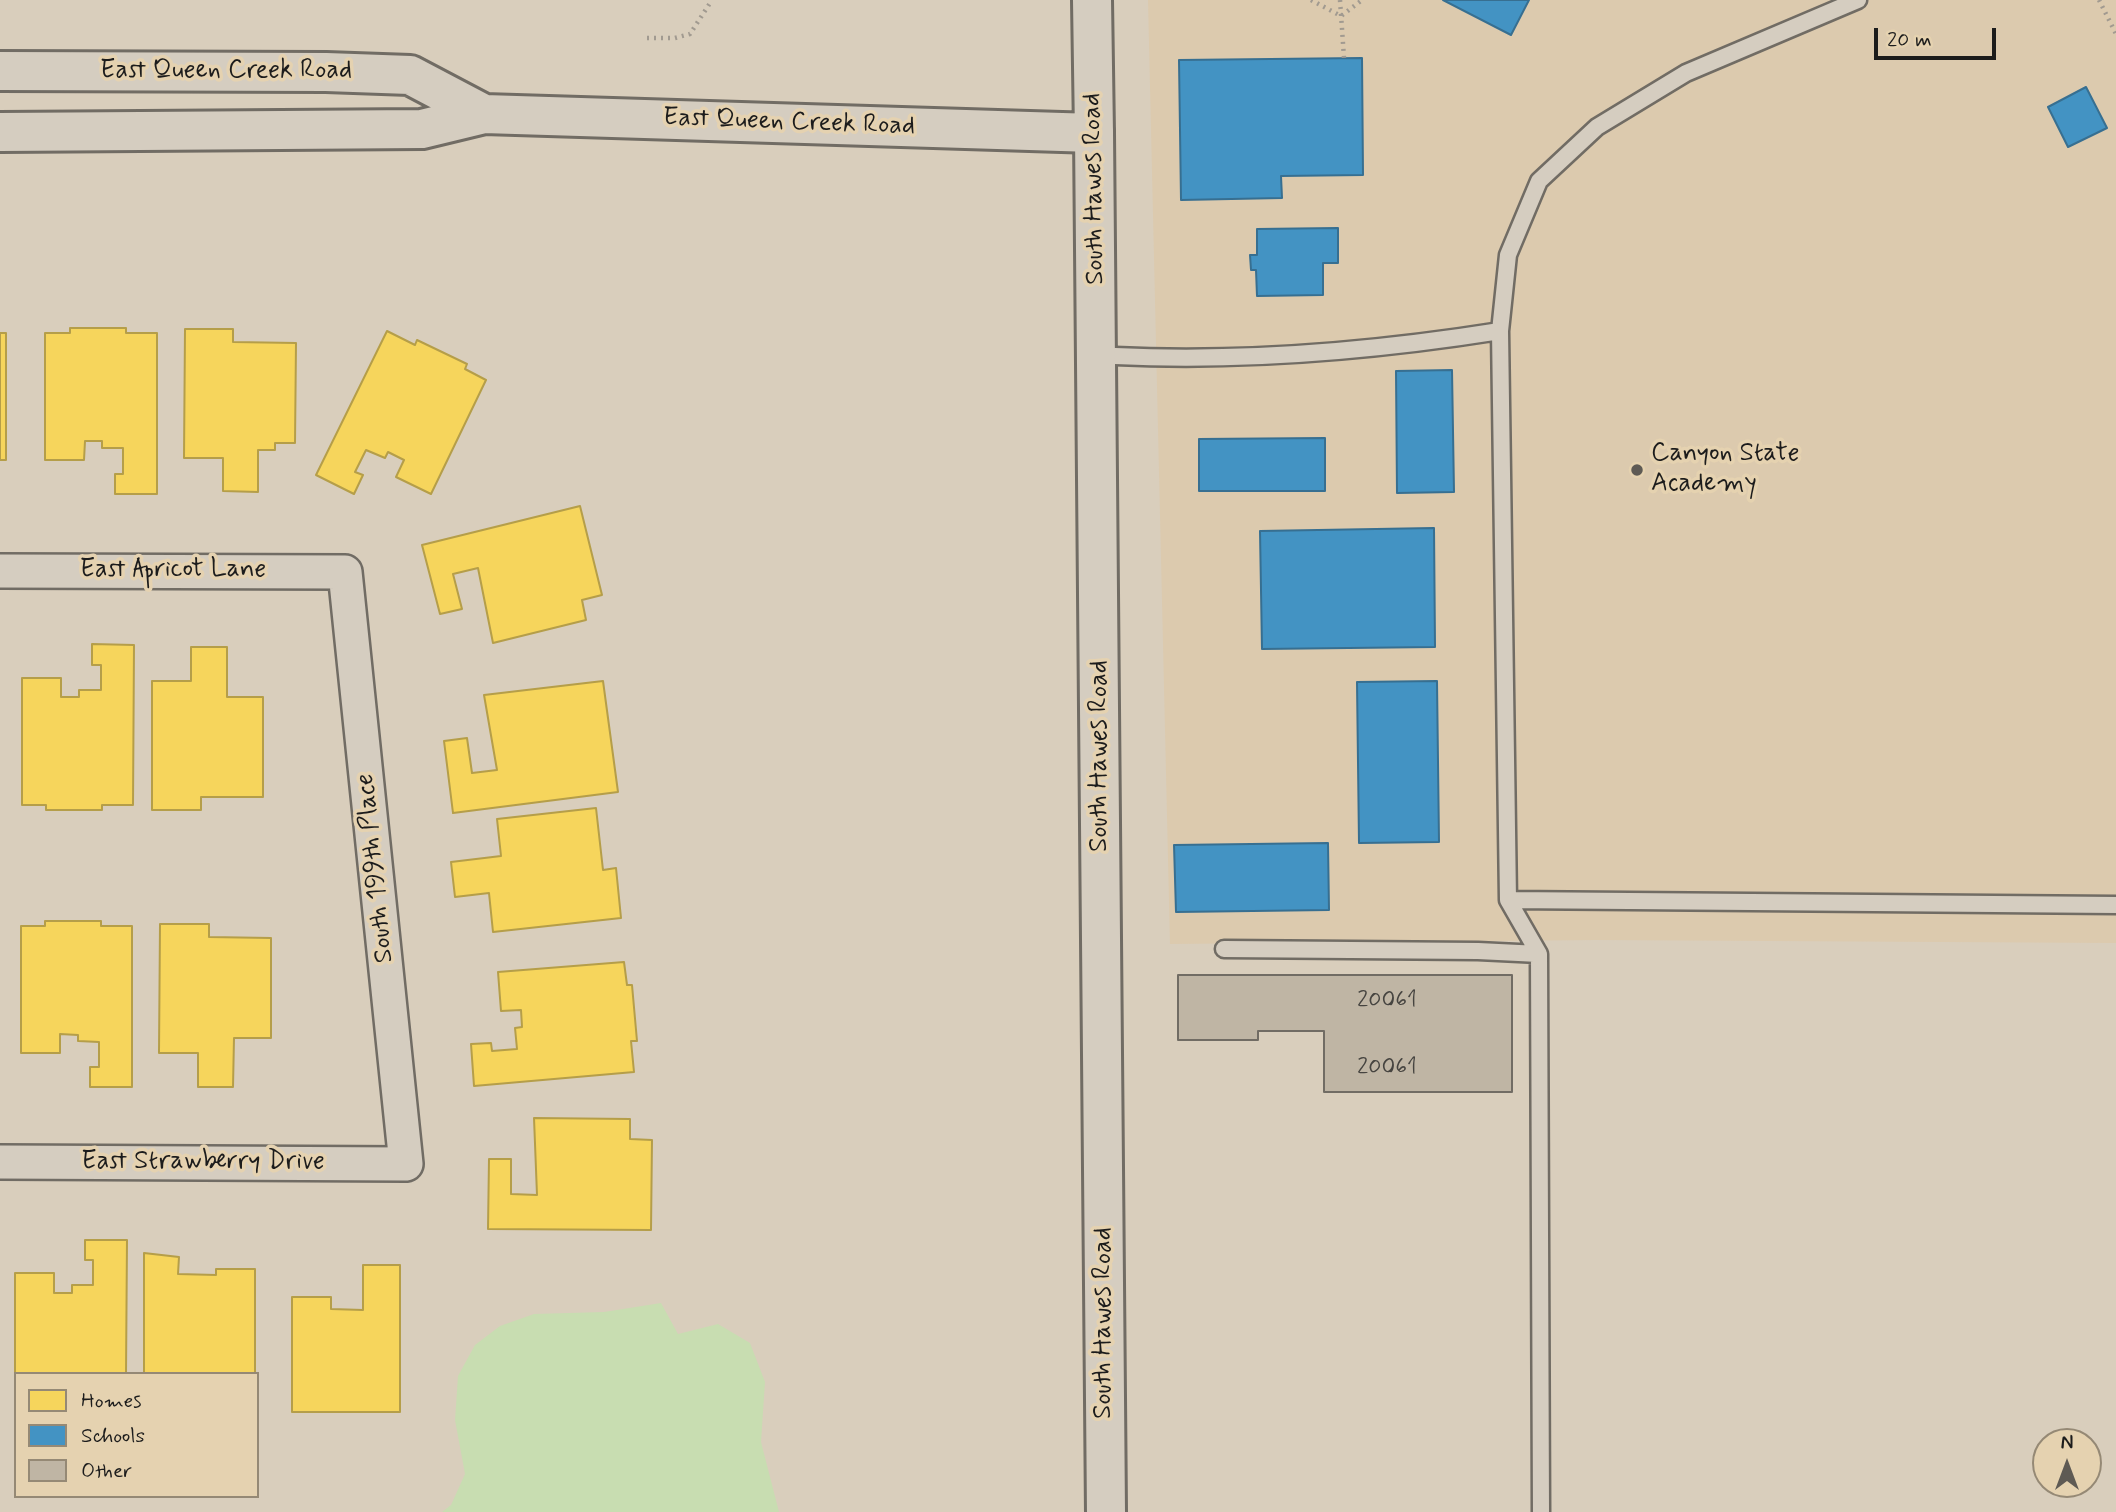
<!DOCTYPE html>
<html>
<head>
<meta charset="utf-8">
<style>
  body { margin:0 }
  #map { position:relative; width:2116px; height:1512px; overflow:hidden; background:#d9cebc; font-family:Mynerve,sans-serif }
  canvas { display:block }
  .legend { position:absolute; left:14px; top:1372px; width:245px; height:126px; box-sizing:border-box; background:#e5d2b0; border:2px solid #958975; margin:0; padding:9px 12px; list-style:none; font-size:21px; color:#1c1c1c }
  .legend li { display:flex; align-items:center; gap:14px; height:35px }
  .legend b { width:35px; border:2px solid #958975 }
  .north { position:absolute; left:2032px; top:1428px; width:70px; height:70px; box-sizing:border-box; background:#e5d2b0; border:2px solid #958975; border-radius:50%; rotate:0deg; font-size:19px; font-weight:700; line-height:28px; text-align:center; color:#1c1c1c }
  .north::after { content:''; display:block; margin:auto; width:24px; height:32px; background:#5e5a54; clip-path:polygon(50% 0,100% 100%,50% 72%,0 100%) }
  .scale { position:absolute; left:1874px; top:28px; width:122px; height:32px; box-sizing:border-box; border:4px solid #1c1c1c; border-top:0; padding-left:9px; font-size:21px; line-height:24px; white-space:nowrap; color:#1c1c1c; -webkit-text-stroke:5px #e5d2b0; paint-order:stroke }
</style>
</head>
<body>
<div id="map">
<canvas width="2116" height="1512"></canvas>
<ul class="legend">
<li><b style="height:19px;background:#f6d55c"></b>Homes</li>
<li><b style="height:19px;background:#4393c3"></b>Schools</li>
<li><b style="height:19px;background:#bfb5a4"></b>Other</li>
</ul>
<div class="north">N</div>
<div class="scale">20 m</div>
</div>
<script>
const context = document.querySelector('canvas').getContext('2d');
context.lineJoin = 'round';
function fillPath(path, color) {
  context.fillStyle = color;
  context.fill(path, 'evenodd');
}
function strokePath(path, color, width, dash) {
  context.strokeStyle = color;
  context.lineWidth = width;
  context.lineCap = dash ? 'butt' : 'round';
  context.setLineDash(dash || []);
  context.stroke(path);
}
function write(font, color, halo, rows, align = 'center') {
  context.font = font + ' Mynerve,sans-serif';
  context.lineWidth = 7;
  context.setLineDash([]);
  context.textBaseline = 'middle';
  context.strokeStyle = halo;
  context.fillStyle = color;
  for (const [text, x, y, turn = 0] of rows) {
    context.save();
    context.translate(x, y);
    context.rotate((+turn || 0) * Math.PI / 180);
    context.textAlign = isNaN(turn) ? turn : align;
    if (halo) context.strokeText(text, 0, 0);
    context.fillText(text, 0, 0);
    context.restore();
  }
}
fillPath(new Path2D(`
  M1148 0H2116V943L1597 940 1170 944Z`), '#dccaae');
fillPath(new Path2D(`
  M661 1303 678 1334 718 1324 750 1343 765 1382 761 1442 779 1512H442L451 1505 465 1474 455 1420 458 1376 475 1345 500 1326 534 1314 604 1312Z`), '#c8ddb1');
const homes = new Path2D(`
  M70 328H126V333H157V494H115V474H123V448H102V441H85L84 460H45V333H70Z
  M185 329H233V342L296 343 295 443H275V450H258V492L223 491V458H184Z
  M387 331 415 345 417 340 467 364 465 369 486 380 431 494 396 477 404 460 388 452 385 458 366 450 355 472 363 475 354 494 316 475Z
  M0 333H6V460H0Z
  M580 506 602 595 582 600 586 620 493 643 478 568 453 574 462 609 440 614 422 545Z
  M92 644 134 645 133 805H102V810H46V805H22V678H61V697H79V690H101V665H92Z
  M191 647H227V697H263V797H201V810H152V681H191Z
  M603 681 618 792 453 813 444 741 467 738 472 773 497 770 484 695Z
  M596 808 603 870 616 868 621 918 493 932 489 893 455 897 451 862 501 856 497 819Z
  M45 921H101V926H132V1087H90V1067H99V1042L78 1041V1035L60 1034V1053H21V926H45Z
  M160 924H209V937L271 938V1038H234L233 1087H198V1053H159Z
  M624 962 627 985H632L637 1041H631L634 1072 474 1086 471 1044 491 1043 492 1051 517 1049 515 1028 522 1027 521 1010 501 1011 498 972Z
  M534 1118 630 1119V1139L652 1140 651 1230 488 1229 489 1159H511V1194L537 1195Z
  M85 1240H127L126 1374H16L15 1400V1273H54V1293H72V1285H93V1260H85Z
  M144 1253 179 1257 178 1274 216 1275V1269H255V1374H144Z
  M363 1265H400V1412H292V1297H331V1309L363 1310Z`);
fillPath(homes, '#f6d55c');
strokePath(homes, '#b59e49', 2);
const schools = new Path2D(`
  M1443 0H1529L1511 35Z
  M1362 58 1363 175 1281 176 1282 198 1181 200 1179 60Z
  M2086 87 2107 128 2068 147 2048 107Z
  M1338 228V263H1323V295L1257 296 1256 270H1251L1250 255H1257V229Z
  M1452 370 1454 492 1397 493 1396 371Z
  M1325 438V491H1199V439Z
  M1434 528 1435 647 1262 649 1260 531Z
  M1437 681 1439 842 1359 843 1357 682Z
  M1328 843 1329 910 1176 912 1174 845Z`);
fillPath(schools, '#4393c3');
strokePath(schools, '#376f91', 2);
const building = new Path2D(`
  M1178 975H1512V1092H1324V1031H1258V1040H1178Z`);
fillPath(building, '#bfb5a4');
strokePath(building, '#716c64', 2);
const service = new Path2D(`
  M1115 356C1243 362 1374 351 1500 331
  M1508 900 2116 905
  M1224 949 1478 951 1539 954
  M1541 1512 1539 954 1508 900 1500 331 1508 255 1539 181 1597 127 1686 73 1858 0`);
const minor = new Path2D(`
  M0 571 345 572 406 1164 0 1162`);
const secondary = new Path2D(`
  M1094 133 1106 1512`);
const primary = new Path2D(`
  M0 71 326 72 410 75 484 114
  M0 132 422 129 484 114 1094 133 1092 0`);
strokePath(service, '#716c64', 21);
strokePath(minor, '#716c64', 38);
strokePath(secondary, '#716c64', 44);
strokePath(primary, '#716c64', 44);
strokePath(new Path2D(`
  M1311 0 1341 16 1362 0
  M1340 0 1344 58
  M2099 0 2116 34
  M647 38H675L690 34 712 0`), '#a19a90', 4.5, [2, 5]);
strokePath(service, '#d5cdc0', 16);
strokePath(minor, '#d5cdc0', 33);
strokePath(secondary, '#d5cdc0', 38);
strokePath(primary, '#d5cdc0', 38);
for (const [x, y, r, color] of [
  [1637,470,7,"#5e5a54"]
]) {
  const dot = new Path2D();
  dot.arc(x, y, r, 0, 2 * Math.PI);
  context.fillStyle = color;
  context.fill(dot);
  strokePath(dot, '#e5d2b0', 2.5);
}
write('23px', '#464440', null, [
  ["20061",1387,1001],
  ["20061",1387,1068]
]);
write('26px', '#1c1c1c', '#e5d2b0', [
  ["East Queen Creek Road",226,72],
  ["East Queen Creek Road",789,123,2],
  ["South Hawes Road",1095,189,-91],
  ["East Apricot Lane",173,571],
  ["South Hawes Road",1101,756,-90],
  ["South 199th Place",376,868,-96],
  ["East Strawberry Drive",203,1163],
  ["South Hawes Road",1105,1323,-90]
]);
write('26px', '#1c1c1c', '#e5d2b0', [
  ["Canyon State",1651,455],
  ["Academy",1651,485]
], 'left');
</script>
</body>
</html>
